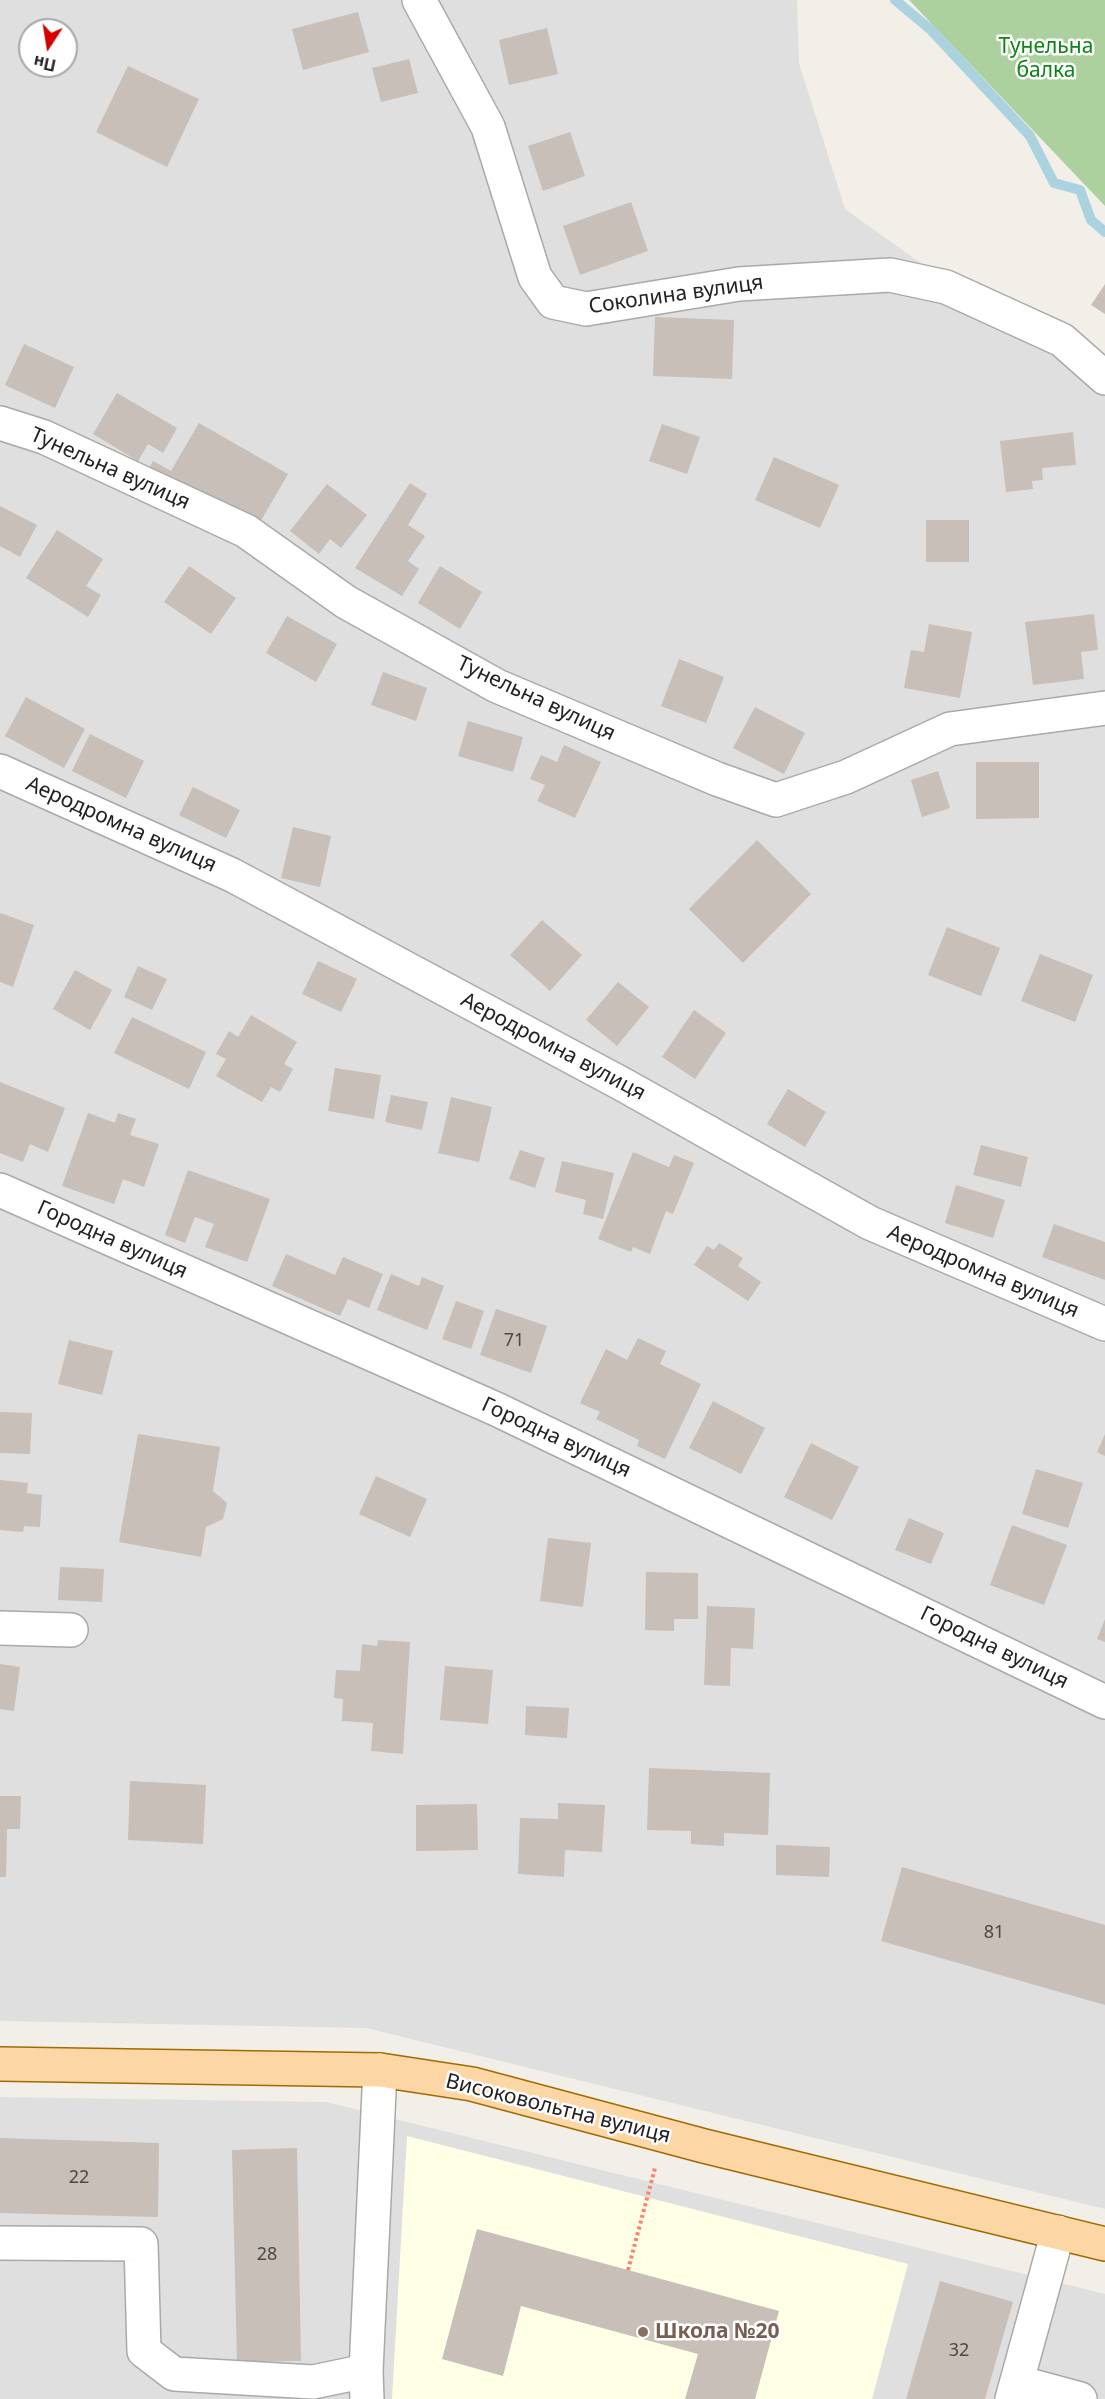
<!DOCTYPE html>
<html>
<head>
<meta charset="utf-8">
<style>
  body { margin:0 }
  #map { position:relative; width:1105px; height:2399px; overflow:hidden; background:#f2efe9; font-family:"Noto Sans",sans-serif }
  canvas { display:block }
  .north { position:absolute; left:18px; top:18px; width:60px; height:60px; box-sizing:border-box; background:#fff; border:2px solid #a7a7a7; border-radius:50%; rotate:192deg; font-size:16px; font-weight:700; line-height:24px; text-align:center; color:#222 }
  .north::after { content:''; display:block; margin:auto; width:21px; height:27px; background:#d40000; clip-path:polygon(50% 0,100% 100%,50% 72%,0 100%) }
</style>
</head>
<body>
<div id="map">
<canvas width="1105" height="2399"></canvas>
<div class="north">Пн</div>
</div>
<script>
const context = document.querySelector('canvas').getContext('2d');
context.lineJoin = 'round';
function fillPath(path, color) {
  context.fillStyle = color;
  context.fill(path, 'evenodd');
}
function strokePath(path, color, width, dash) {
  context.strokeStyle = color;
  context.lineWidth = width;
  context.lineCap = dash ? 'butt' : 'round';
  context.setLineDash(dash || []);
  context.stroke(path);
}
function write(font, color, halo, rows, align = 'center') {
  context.font = font + ' "Noto Sans",sans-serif';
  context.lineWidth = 5;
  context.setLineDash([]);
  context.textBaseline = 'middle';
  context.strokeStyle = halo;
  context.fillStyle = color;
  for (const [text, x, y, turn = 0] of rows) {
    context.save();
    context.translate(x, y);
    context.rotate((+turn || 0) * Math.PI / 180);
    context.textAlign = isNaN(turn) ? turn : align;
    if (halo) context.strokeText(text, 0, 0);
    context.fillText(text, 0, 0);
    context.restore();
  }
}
fillPath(new Path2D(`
  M0 0H797L799 63 845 209 947 282 1105 367V2209L366 2028 0 2021ZM30 30H66V66H30Z
  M0 2097 326 2102 1105 2294V2399H0Z`), '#e0dfdf');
fillPath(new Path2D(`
  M407 2136 908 2264 872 2399H392Z`), '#ffffe5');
fillPath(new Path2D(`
  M909 0H1105V206Z`), '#add19e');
strokePath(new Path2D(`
  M895 0 931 30 1030 136 1054 183 1080 190 1091 220 1105 232`), '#aad3df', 10);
fillPath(new Path2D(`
  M358 12 369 52 303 70 292 29Z
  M547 28 558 74 509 85 499 40Z
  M409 59 418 93 381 102 372 68Z
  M128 66 199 99 167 167 96 132Z
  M570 132 585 176 543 191 528 146Z
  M631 202 648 251 580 275 563 226Z
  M1105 284V314L1091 305Z
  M655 317 734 320 732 379 653 376Z
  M24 344 74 367 55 408 5 385Z
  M117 393 177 428 163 453 148 444 138 461 93 434Z
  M199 423 288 474 259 524 146 474 153 461 171 471Z
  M662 424 700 437 687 474 649 461Z
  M1073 432 1076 465 1042 468 1043 480 1032 481 1033 489 1006 492 1000 441Z
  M774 457 839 485 820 528 755 500Z
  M410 483 427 494 408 525 425 536 408 561 419 569 402 596 355 568Z
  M327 484 367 515 341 548 330 539 319 554 290 531Z
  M0 506 37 525 20 557 0 546Z
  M926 520H969V562H926Z
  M57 530 103 559 86 586 101 595 88 617 26 578Z
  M189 566 236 598 211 634 164 602Z
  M440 566 482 592 460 629 418 603Z
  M1094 614 1098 650 1081 652 1084 679 1033 685 1025 622Z
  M287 616 337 644 316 682 266 653Z
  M929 624 972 632 960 698 904 688 911 650 924 652Z
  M679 659 724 677 706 723 661 706Z
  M383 672 427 688 416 721 371 705Z
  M26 697 85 729 64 768 5 736Z
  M755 707 805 733 784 774 733 748Z
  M468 721 523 737 513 772 458 756Z
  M90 734 144 761 126 798 72 771Z
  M564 745 601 762 575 818 537 801 545 785 530 779 541 755 557 762Z
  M976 762H1039V818L976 819Z
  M938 771 950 808 922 817 911 780Z
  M193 787 240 810 226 838 179 815Z
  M293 827 331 836 320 887 281 878Z
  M757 840 811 894 743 963 689 909Z
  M0 913 34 925 13 987 0 982Z
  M542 920 582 955 550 991 510 955Z
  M947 927 1000 948 981 996 928 975Z
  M1040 954 1093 975 1075 1022 1021 1001Z
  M318 961 357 979 341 1012 302 994Z
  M138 966 167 979 152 1010 124 997Z
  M75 970 112 990 90 1030 53 1009Z
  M618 982 649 1007 617 1046 586 1020Z
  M694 1010 726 1033 695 1079 662 1057Z
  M251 1015 297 1042 284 1064 293 1069 280 1092 271 1087 262 1102 216 1076 226 1059 216 1054 229 1031 238 1037Z
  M132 1017 206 1052 189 1089 114 1053Z
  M335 1068 381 1075 374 1119 328 1111Z
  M0 1082 65 1108 48 1152 30 1144 23 1162 0 1153Z
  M788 1089 826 1112 805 1147 767 1124Z
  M391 1095 428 1102 422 1130 385 1122Z
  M451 1097 492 1107 479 1162 438 1153Z
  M88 1113 115 1123 118 1113 136 1119 130 1135 159 1144 144 1187 123 1179 114 1204 62 1186Z
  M981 1145 1028 1157 1021 1187 973 1175Z
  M520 1150 545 1158 535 1188 509 1179Z
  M633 1152 669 1167 674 1155 694 1163 673 1214 666 1211 650 1254 633 1247 631 1252 598 1239Z
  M562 1161 614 1173 603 1219 583 1214 586 1200 555 1192Z
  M188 1170 270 1199 247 1262 205 1247 214 1224 195 1217 185 1243 165 1235Z
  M956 1185 1005 1200 993 1238 945 1223Z
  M1054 1224 1105 1242V1280L1042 1257Z
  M719 1243 743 1258 738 1266 761 1282 748 1301 694 1265 707 1246 714 1250Z
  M286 1254 335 1275 343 1257 383 1274 369 1308 348 1299 340 1316 272 1286Z
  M391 1274 419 1286 422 1277 444 1286 427 1330 377 1310Z
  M456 1301 484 1311 471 1349 442 1339Z
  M496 1309 547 1326 531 1373 480 1355Z
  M638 1338 666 1351 660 1364 701 1384 665 1459 637 1446 639 1440 596 1419 600 1412 580 1403 606 1349 627 1360Z
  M69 1340 113 1351 102 1395 58 1384Z
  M713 1401 765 1428 741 1474 689 1448Z
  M0 1412 32 1413 30 1454 0 1453Z
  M138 1434 220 1447 213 1491 227 1503 223 1519 206 1527 201 1557 119 1542Z
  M1105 1434V1456L1097 1452Z
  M811 1443 859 1467 832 1520 784 1497Z
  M1036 1469 1083 1483 1068 1528 1022 1514Z
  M376 1476 427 1499 410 1537 359 1514Z
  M0 1480 28 1483 27 1493 42 1495 40 1527 24 1526 23 1532 0 1530Z
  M909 1518 944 1533 931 1564 895 1550Z
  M1012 1525 1067 1545 1044 1605 990 1585Z
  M548 1538 591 1543 583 1607 540 1601Z
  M60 1567 104 1569 102 1602 58 1600Z
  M646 1572 698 1573V1619H674V1631L645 1630Z
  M707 1606 755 1608 753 1649 731 1648 730 1686 704 1685Z
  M1105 1619V1642L1097 1639Z
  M378 1640 410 1642 403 1754 371 1751 373 1723 342 1721 343 1699 334 1698 336 1670 360 1671 362 1644 377 1646Z
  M0 1664 20 1667 14 1711 0 1709Z
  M445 1666 493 1670 488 1724 440 1720Z
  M526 1706 569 1708 567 1738 525 1735Z
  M649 1768 770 1773 768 1835 724 1833V1846L691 1844V1831L647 1830Z
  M130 1781 206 1785 203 1844 128 1840Z
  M0 1796H21L20 1829H7L6 1877H0Z
  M558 1803 605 1805 602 1852 565 1850 564 1877 518 1874 520 1818 558 1819Z
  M477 1804 478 1850 416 1851V1805Z
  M776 1845 830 1847 829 1877 776 1875Z
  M902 1867 1105 1925V2005L881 1941Z
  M0 2138 159 2143 158 2217 0 2213Z
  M297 2148 301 2361 237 2362 232 2150Z
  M477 2229 779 2311 755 2399H685L698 2354 521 2306 503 2376 442 2359Z
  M940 2281 1013 2302 985 2399H906Z`), '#c7bfb8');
const minor = new Path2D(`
  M419 0 488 127 535 277 553 302 586 309 739 284 890 275 946 287 1062 340 1105 378
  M0 423 44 437 246 531 346 602 497 686 717 779 776 800 846 777 950 729 1105 708
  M0 771 232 875 622 1084 870 1223 1105 1324
  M0 1190 496 1409 1105 1702
  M0 1628 71 1630
  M0 2243 141 2244 144 2351 174 2374 313 2382 366 2371 380 2070
  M366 2371 367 2399
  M1017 2382 1080 2399
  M1012 2399 1058 2232`);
const major = new Path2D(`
  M0 2064 380 2070 472 2084 704 2146 1105 2244`);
strokePath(minor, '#a9a9a9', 36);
strokePath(major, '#a06b00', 36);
strokePath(new Path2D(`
  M628 2270 655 2168`), '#fa8072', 4, [3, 3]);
strokePath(minor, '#fff', 33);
strokePath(major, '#fcd6a4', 33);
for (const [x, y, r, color] of [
  [643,2332,6,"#8d6e63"]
]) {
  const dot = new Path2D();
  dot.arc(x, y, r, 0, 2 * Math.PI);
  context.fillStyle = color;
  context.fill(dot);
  strokePath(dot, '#fff', 2);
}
write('18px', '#4b4948', null, [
  ["71",514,1341],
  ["81",994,1933],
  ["22",79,2178],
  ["28",267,2255],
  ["32",959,2351]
]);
write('21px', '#0c8416', '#fff', [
  ["Тунельна",1046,47],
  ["балка",1046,71]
]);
write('21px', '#222', '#fff', [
  ["Соколина вулиця",676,295,-8],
  ["Тунельна вулиця",110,469,24],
  ["Тунельна вулиця",536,699,25],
  ["Аеродромна вулиця",121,825,24],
  ["Аеродромна вулиця",553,1047,28],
  ["Городна вулиця",112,1240,24],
  ["Аеродромна вулиця",983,1272,23],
  ["Городна вулиця",556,1438,25],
  ["Городна вулиця",994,1648,26],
  ["Високовольтна вулиця",558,2109,14]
]);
write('bold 21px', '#785e54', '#fff', [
  ["Школа №20",655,2332]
], 'left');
</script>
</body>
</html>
